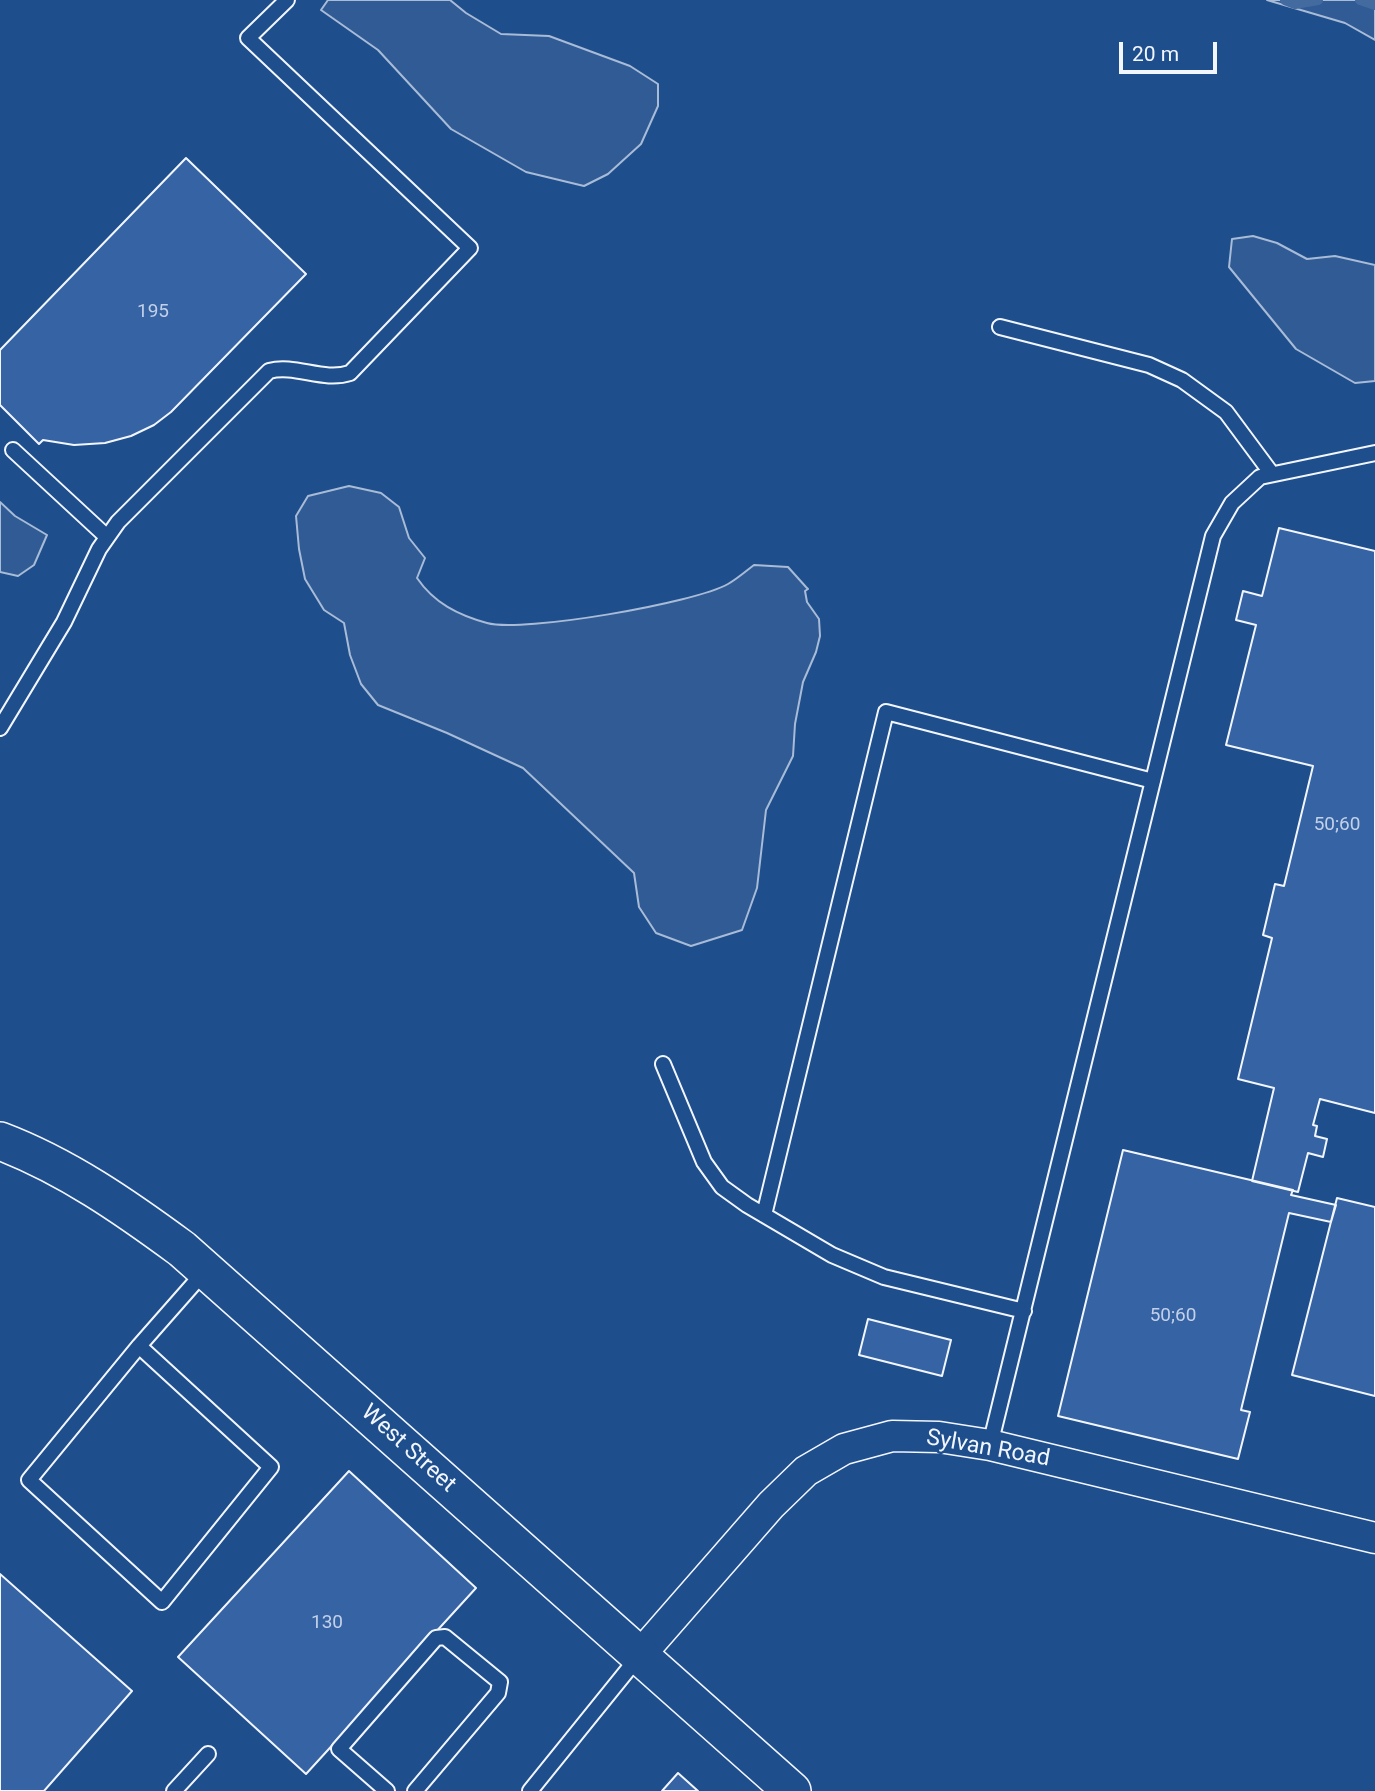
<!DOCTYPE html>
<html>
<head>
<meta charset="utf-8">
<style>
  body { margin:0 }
  #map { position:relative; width:1375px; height:1791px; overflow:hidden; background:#1f4e8c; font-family:Roboto,sans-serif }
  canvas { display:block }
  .scale { position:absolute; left:1119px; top:42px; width:98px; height:32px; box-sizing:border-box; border:4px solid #f2f6ff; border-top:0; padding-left:9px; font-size:21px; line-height:24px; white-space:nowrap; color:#f2f6ff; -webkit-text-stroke:5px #1f4e8c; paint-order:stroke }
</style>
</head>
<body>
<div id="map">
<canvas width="1375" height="1791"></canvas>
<div class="scale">20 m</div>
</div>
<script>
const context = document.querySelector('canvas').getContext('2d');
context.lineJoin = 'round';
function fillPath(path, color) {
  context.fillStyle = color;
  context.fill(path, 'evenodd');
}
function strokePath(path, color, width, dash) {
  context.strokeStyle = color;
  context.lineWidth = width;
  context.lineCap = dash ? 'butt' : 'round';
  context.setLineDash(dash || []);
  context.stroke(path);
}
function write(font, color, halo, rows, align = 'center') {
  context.font = font + ' Roboto,sans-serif';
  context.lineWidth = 5;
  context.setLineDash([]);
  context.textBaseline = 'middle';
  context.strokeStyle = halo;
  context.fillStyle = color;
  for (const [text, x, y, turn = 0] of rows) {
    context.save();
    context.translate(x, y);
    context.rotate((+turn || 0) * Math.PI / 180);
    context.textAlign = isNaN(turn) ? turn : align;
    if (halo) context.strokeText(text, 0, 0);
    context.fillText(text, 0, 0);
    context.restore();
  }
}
const green = new Path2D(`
  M328 0H450L466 13 501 34 549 36 630 66 658 84V106L641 144 608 174 584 186 526 172 451 129 378 50 321 10Z
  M1267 0H1375V40L1345 23Z
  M1253 236 1277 243 1307 259 1335 256 1375 265V381L1355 383 1296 349 1229 267 1232 239Z
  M349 486 381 493 399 507 409 538 425 558 417 578C434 603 458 615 487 623 522 633 695 603 728 584 737 579 746 571 754 565L788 567 806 587 808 589 805 591 807 602 819 619 820 636 816 652 803 682 795 724 793 756 766 810 757 888 742 930 691 946 656 933 639 907 634 873 523 768 447 733 378 705 361 684 350 655 344 623 324 610 305 579 299 549 296 516 308 496Z
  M0 502 15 516 47 535 34 565 18 576 0 572Z`);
fillPath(green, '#305b95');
strokePath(green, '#a8bbd7', 2);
strokePath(new Path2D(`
  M1285 0 1295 4 1318 0
  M1360 0 1375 5`), '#446ba0', 10);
const building = new Path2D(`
  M186 158 306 274 171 412 154 425 131 436 105 443 74 445 43 440 39 444 0 405V350Z
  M1279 528 1375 551V1113L1320 1099 1313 1125 1317 1126 1315 1136 1327 1139 1323 1157 1308 1153 1298 1192 1252 1181 1274 1088 1238 1079 1272 938 1263 935 1275 884 1284 886 1313 766 1226 745 1256 625 1236 620 1243 591 1262 596Z
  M1123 1150 1293 1190 1291 1195 1336 1205 1331 1222 1289 1213 1241 1410 1250 1412 1238 1459 1058 1416Z
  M1337 1198 1375 1207V1396L1292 1375Z
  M868 1319 951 1340 942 1376 859 1355Z
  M349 1471 476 1588 306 1774 178 1657Z
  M0 1574 132 1691 44 1791H0Z
  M678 1773 698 1791H662Z`);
fillPath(building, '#3563a3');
strokePath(building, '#f2f6ff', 2);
const service = new Path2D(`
  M1000 327 1149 365 1182 380 1226 412 1272 474
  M13 450 107 537
  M0 728 64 622 99 549 118 522 269 371C296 364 323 382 350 373L470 248 248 38 287 0
  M663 1064 704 1162 722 1187 747 1205 832 1255 884 1277 1024 1311
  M764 1215 886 712 1153 781
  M139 1346 29 1480 162 1602 271 1467 139 1346 205 1271
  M990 1445 1213 536 1232 503 1260 477 1375 453
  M174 1791 208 1754
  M387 1791 339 1749 436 1638 445 1637 500 1682 498 1693 415 1791
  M530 1791 639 1656`);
const minor = new Path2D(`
  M640 1655 771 1505 806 1471 844 1449 892 1436 939 1437 990 1445 1375 1538`);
const tertiary = new Path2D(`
  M0 1141C66 1166 125 1207 182 1249L792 1791`);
strokePath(service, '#f2f6ff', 18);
strokePath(minor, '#f2f6ff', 33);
strokePath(tertiary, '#f2f6ff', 40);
strokePath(service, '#1f4e8c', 14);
strokePath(minor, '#1f4e8c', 30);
strokePath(tertiary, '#1f4e8c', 37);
write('19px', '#c3d1e8', null, [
  ["195",153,312],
  ["50;60",1337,825],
  ["50;60",1173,1316],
  ["130",327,1623]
]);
write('23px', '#f2f6ff', '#1f4e8c', [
  ["West Street",408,1449,42],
  ["Sylvan Road",988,1449,10]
]);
</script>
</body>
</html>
